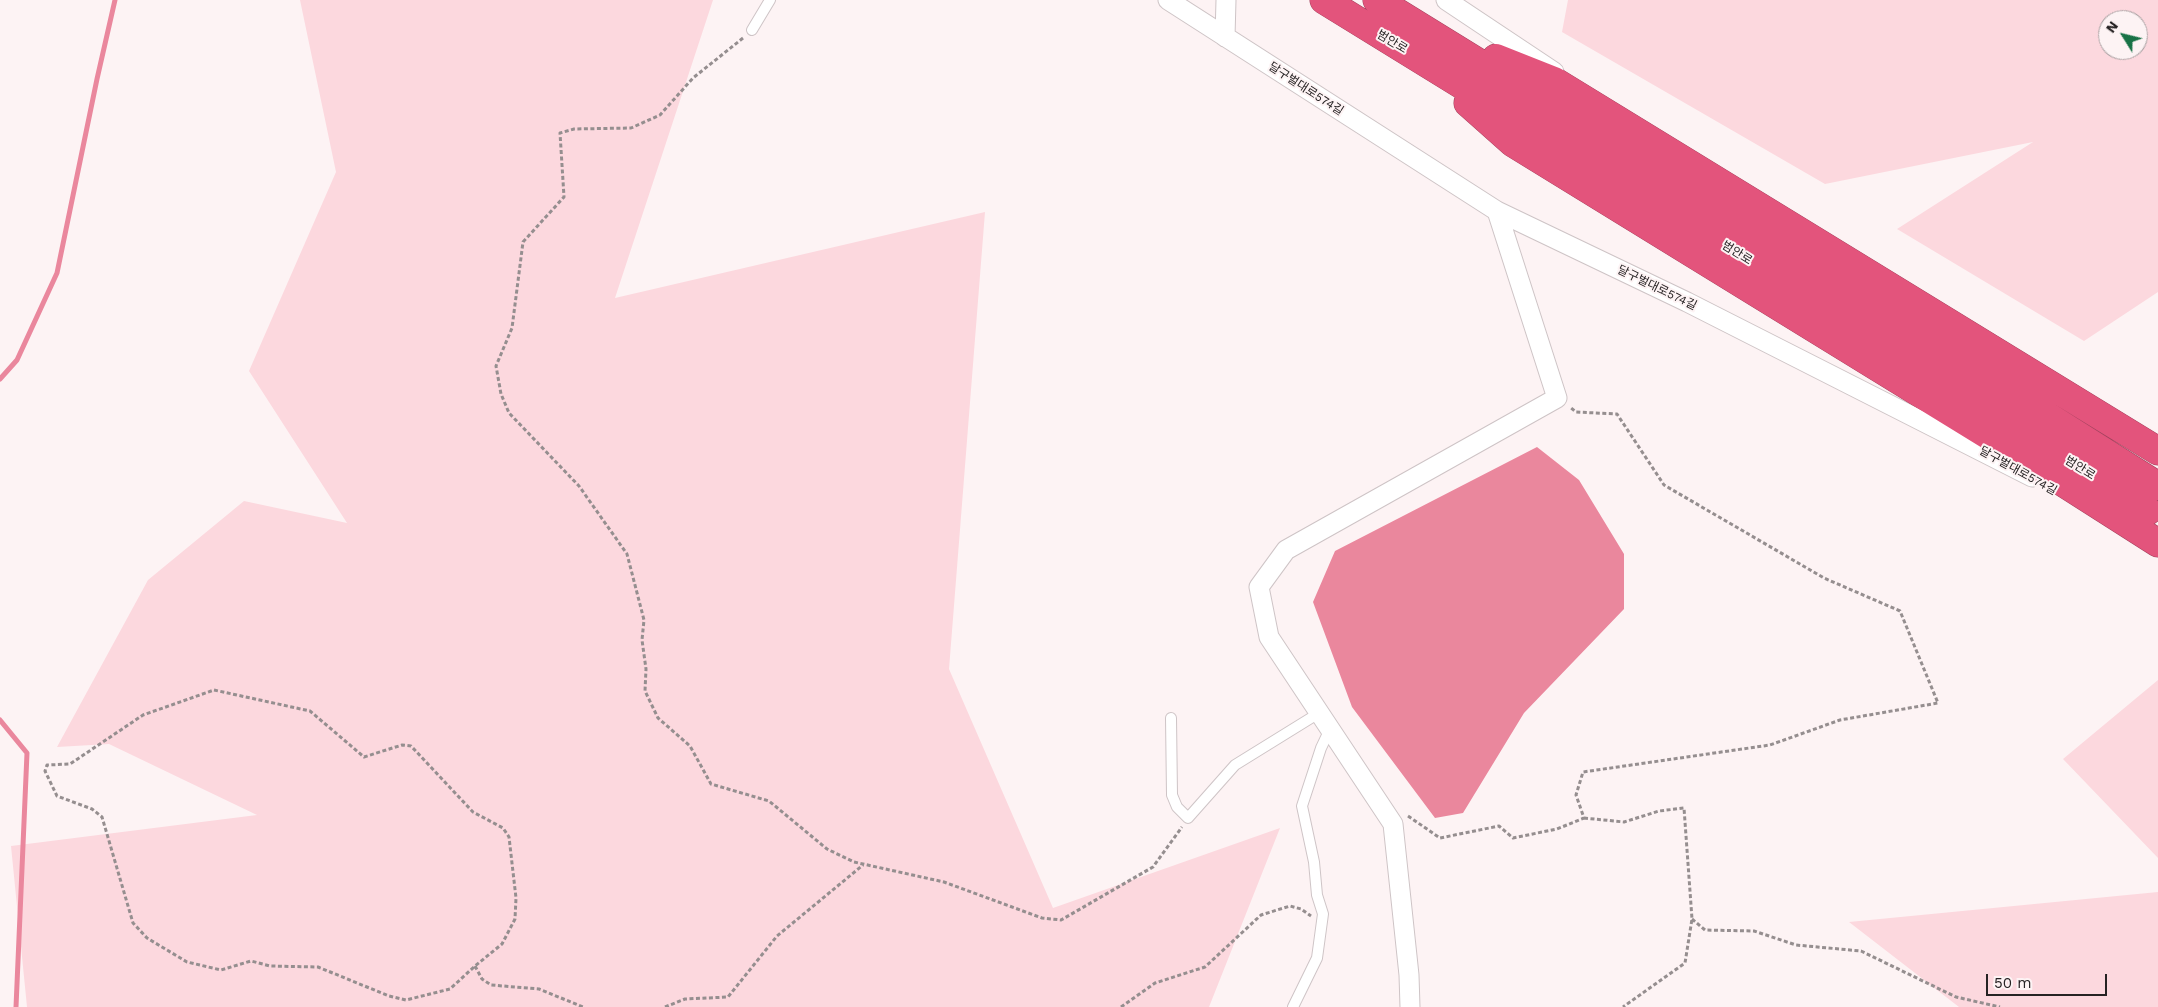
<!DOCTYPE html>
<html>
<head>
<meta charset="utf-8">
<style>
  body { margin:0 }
  #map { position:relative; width:2158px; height:1007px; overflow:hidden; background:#fdf3f4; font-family:"Work Sans",sans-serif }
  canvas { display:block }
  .north { position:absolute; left:2098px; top:10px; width:50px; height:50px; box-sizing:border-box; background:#fdf3f4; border:1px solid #a79fa0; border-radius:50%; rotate:306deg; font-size:14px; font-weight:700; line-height:20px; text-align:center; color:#262223 }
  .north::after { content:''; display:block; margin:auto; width:18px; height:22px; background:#187246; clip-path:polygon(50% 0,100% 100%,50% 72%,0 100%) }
  .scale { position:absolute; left:1986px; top:974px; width:121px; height:22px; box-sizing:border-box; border:2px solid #262223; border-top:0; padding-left:6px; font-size:15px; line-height:18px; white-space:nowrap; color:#262223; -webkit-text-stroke:4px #fdf3f4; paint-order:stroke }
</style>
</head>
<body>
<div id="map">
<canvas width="2158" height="1007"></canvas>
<div class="north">N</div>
<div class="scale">50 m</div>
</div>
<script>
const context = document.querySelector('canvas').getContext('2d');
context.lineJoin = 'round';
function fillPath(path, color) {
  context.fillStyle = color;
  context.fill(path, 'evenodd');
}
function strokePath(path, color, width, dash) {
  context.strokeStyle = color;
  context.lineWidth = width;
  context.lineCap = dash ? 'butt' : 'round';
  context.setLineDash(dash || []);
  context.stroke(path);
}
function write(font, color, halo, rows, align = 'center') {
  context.font = font + ' "Work Sans","Noto Sans KR",sans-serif';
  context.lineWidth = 4;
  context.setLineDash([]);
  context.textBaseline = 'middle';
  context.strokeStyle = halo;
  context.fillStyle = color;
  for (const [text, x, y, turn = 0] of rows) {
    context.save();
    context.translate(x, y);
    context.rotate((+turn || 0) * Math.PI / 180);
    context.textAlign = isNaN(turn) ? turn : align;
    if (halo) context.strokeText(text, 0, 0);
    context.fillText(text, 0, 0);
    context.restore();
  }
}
fillPath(new Path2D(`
  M300 0H713L615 298 985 212 949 669 1053 908 1280 828 1209 1007H27L11 846 257 815 109 744 57 747 148 580 244 501 347 523 249 371 336 172Z
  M1568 0H2158V292L2084 341 1897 229 2033 142 1825 184 1562 32ZM2108 20H2138V50H2108Z
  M2158 680V858L2063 759Z
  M2158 892V1007H1959L1849 922Z`), '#fcd8de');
fillPath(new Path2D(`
  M1537 447 1579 480 1624 554V609L1524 713 1463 813 1435 818 1352 707 1313 602 1335 551Z`), '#ea879d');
strokePath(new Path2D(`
  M0 379 17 360 57 273 97 79 115 0
  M0 720 27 753 16 1007`), '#ea879d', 5);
const lane = new Path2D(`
  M752 30 770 0
  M1171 718 1172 795 1177 807 1188 818 1235 765 1319 713
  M1293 1007 1317 958 1323 914 1317 895 1314 862 1302 806 1321 748 1330 729`);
const street = new Path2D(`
  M1168 0 1497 211 1687 302 2032 477
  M1446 0 1554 72
  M1225 37 1226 0
  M1410 1007 1409 975 1393 824 1269 637 1259 587 1286 550 1557 398 1497 211`);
const highway = new Path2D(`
  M1324 0 1847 322 2148 511
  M1377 0 1862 299 2158 486
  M1496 58 1554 81 2158 451
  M1468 103 1513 143 2001 443 2158 543`);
strokePath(lane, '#cec4c6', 12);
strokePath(street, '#cec4c6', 21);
strokePath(highway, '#a1425d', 29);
strokePath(new Path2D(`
  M743 38 693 78 660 115 631 128 574 129 560 133 564 197 523 242 512 328 496 366 501 394 509 413 579 486 627 554 644 620 642 640 646 669 645 691 658 718 690 746 711 784 769 801 827 849 854 862 944 882 1042 918 1061 920 1153 867 1182 827
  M214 690 310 711 364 757 402 745 411 746 473 812 503 828 509 837 516 898 515 919 502 944 475 966 450 989 406 1000 389 996 318 967 270 966 251 961 221 970 187 962 147 938 133 923 102 817 92 809 57 796 45 771 47 765 70 764 143 715Z
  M1408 816 1440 838 1499 826 1513 838 1557 829 1584 818 1576 795 1583 772 1770 745 1840 720 1938 703 1900 611 1824 578 1664 485 1617 414 1576 412 1570 407
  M1584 818 1624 822 1659 811 1684 808 1692 919 1685 963 1623 1007
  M1692 919 1705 930 1754 931 1796 945 1861 951 1956 997 2000 1007
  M475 966 482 979 491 985 539 989 583 1007
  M665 1007 685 999 728 997 777 936 863 865
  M1121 1007 1155 983 1205 967 1261 915 1290 906 1301 909 1311 916`), '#958e8f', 3, [4, 2.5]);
strokePath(lane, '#fff', 10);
strokePath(street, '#fff', 19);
strokePath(highway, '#e3547c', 28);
write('12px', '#262223', '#fdf3f4', [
  ["범안로",1392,42,31],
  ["달구벌대로574길",1306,89,33],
  ["범안로",1737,253,32],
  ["달구벌대로574길",1657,288,26],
  ["범안로",2080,468,32],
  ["달구벌대로574길",2018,471,29]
]);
</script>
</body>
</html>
